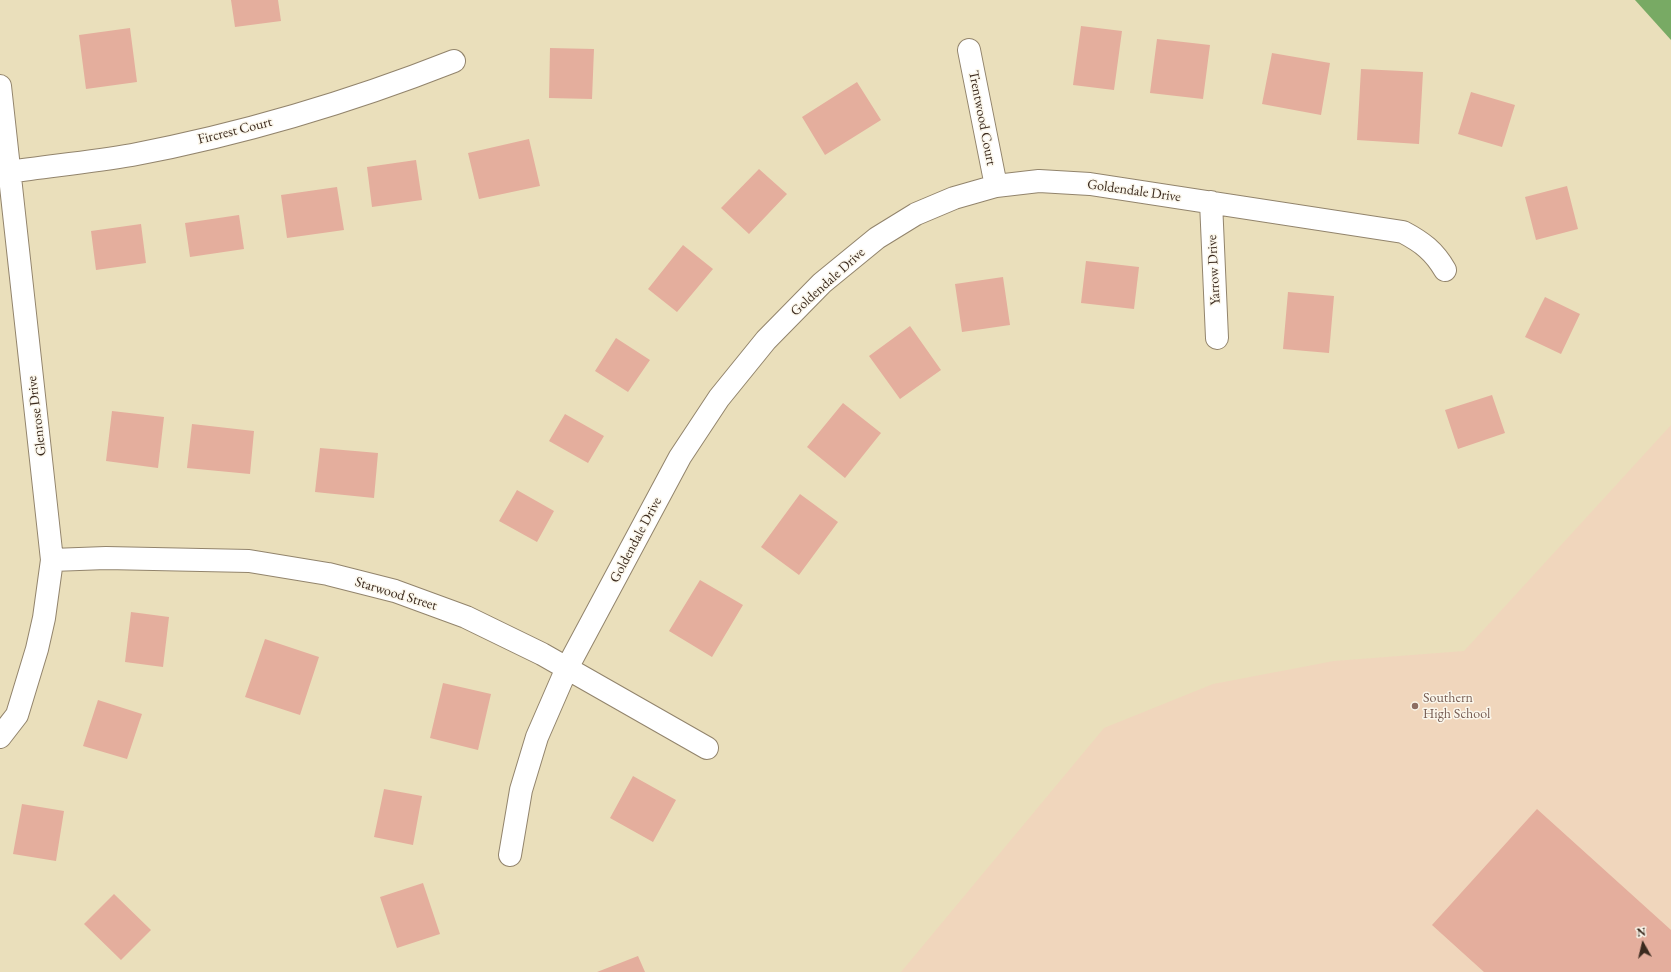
<!DOCTYPE html>
<html>
<head>
<meta charset="utf-8">
<style>
  body { margin:0 }
  #map { position:relative; width:1671px; height:972px; overflow:hidden; background:#eadfbb; font-family:"EB Garamond",serif }
  canvas { display:block }
  .north { position:absolute; left:1623px; top:924px; width:40px; height:40px; -webkit-text-stroke:3px #fbf7ec; paint-order:stroke; rotate:352deg; font-size:11px; font-weight:700; line-height:16px; text-align:center; color:#3b2a1e }
  .north::after { content:''; display:block; margin:auto; width:14px; height:18px; background:#3b2a1e; clip-path:polygon(50% 0,100% 100%,50% 72%,0 100%) }
</style>
</head>
<body>
<div id="map">
<canvas width="1671" height="972"></canvas>
<div class="north">N</div>
</div>
<script>
const context = document.querySelector('canvas').getContext('2d');
context.lineJoin = 'round';
function fillPath(path, color) {
  context.fillStyle = color;
  context.fill(path, 'evenodd');
}
function strokePath(path, color, width, dash) {
  context.strokeStyle = color;
  context.lineWidth = width;
  context.lineCap = dash ? 'butt' : 'round';
  context.setLineDash(dash || []);
  context.stroke(path);
}
function write(font, color, halo, rows, align = 'center') {
  context.font = font + ' "EB Garamond",serif';
  context.lineWidth = 3;
  context.setLineDash([]);
  context.textBaseline = 'middle';
  context.strokeStyle = halo;
  context.fillStyle = color;
  for (const [text, x, y, turn = 0] of rows) {
    context.save();
    context.translate(x, y);
    context.rotate((+turn || 0) * Math.PI / 180);
    context.textAlign = isNaN(turn) ? turn : align;
    if (halo) context.strokeText(text, 0, 0);
    context.fillText(text, 0, 0);
    context.restore();
  }
}
fillPath(new Path2D(`
  M1671 425V972H901L1104 728 1213 684 1334 661 1464 651Z`), '#f0d6bc');
fillPath(new Path2D(`
  M1635 0H1671V40Z`), '#78aa64');
fillPath(new Path2D(`
  M231 0H278L281 21 235 27Z
  M1081 26 1122 31 1114 90 1073 85Z
  M130 28 137 82 86 89 79 35Z
  M1157 39 1210 45 1203 99 1150 93Z
  M550 48 594 49 592 99 549 98Z
  M1272 53 1330 63 1321 115 1262 104Z
  M1361 69 1423 72 1419 144 1357 140Z
  M857 82 881 120 825 155 802 117Z
  M1471 92 1515 105 1502 147 1458 134Z
  M529 139 540 186 479 199 468 153Z
  M416 160 422 200 372 207 367 167Z
  M759 169 787 194 749 234 721 208Z
  M1567 186 1578 229 1536 240 1525 197Z
  M337 187 344 230 287 238 281 195Z
  M239 215 244 249 190 257 185 223Z
  M141 224 146 263 96 270 91 231Z
  M683 245 713 269 677 312 648 289Z
  M1086 261 1139 267 1134 309 1081 303Z
  M1003 277 1010 325 962 332 955 284Z
  M1288 292 1334 296 1329 353 1283 349Z
  M1545 297 1580 314 1561 354 1525 337Z
  M910 326 941 370 900 399 869 356Z
  M616 338 650 360 628 392 595 371Z
  M1492 395 1505 433 1458 449 1445 410Z
  M843 403 881 433 845 478 807 447Z
  M112 411 164 417 158 468 106 461Z
  M565 414 604 436 588 463 549 441Z
  M192 424 254 431 250 474 187 468Z
  M320 448 378 453 374 498 315 492Z
  M517 490 554 511 537 542 499 521Z
  M800 494 838 522 799 575 761 547Z
  M700 580 743 605 712 657 669 631Z
  M131 612 169 617 163 667 125 662Z
  M265 639 319 657 300 715 245 697Z
  M443 683 491 694 478 750 430 738Z
  M98 700 142 714 127 759 83 746Z
  M633 776 676 800 653 842 610 818Z
  M384 789 422 796 413 845 374 837Z
  M22 804 64 811 56 861 13 854Z
  M1537 809 1671 930V972H1484L1432 925Z
  M423 883 440 934 397 948 380 897Z
  M114 894 151 930 121 960 84 924Z
  M638 956 645 972H597Z`), '#e4ae9d');
const minor = new Path2D(`
  M969 50 996 186
  M0 86 52 560 44 618 37 649 17 715 0 737
  M9 172C50 166 91 162 132 155 242 134 350 102 454 61
  M1211 202 1217 338
  M52 560 106 558 249 561 328 574 395 591 466 617 542 654 707 748
  M510 855 521 790 537 737 567 668 680 457 719 398 766 340 822 283 877 238 916 214 954 198 996 186 1039 181 1090 184 1403 232C1422 242 1434 251 1445 270`);
strokePath(minor, '#92846c', 24);
strokePath(minor, '#fff', 22);
for (const [x, y, r, color] of [
  [1415,706,4,"#8d6e63"]
]) {
  const dot = new Path2D();
  dot.arc(x, y, r, 0, 2 * Math.PI);
  context.fillStyle = color;
  context.fill(dot);
  strokePath(dot, '#fbf7ec', 1.5);
}
write('14px', '#3b2a1e', '#fbf7ec', [
  ["Trentwood Court",982,118,79],
  ["Fircrest Court",235,131,-14],
  ["Goldendale Drive",1134,191,8],
  ["Yarrow Drive",1214,270,-93],
  ["Goldendale Drive",828,282,-42],
  ["Glenrose Drive",37,416,-97],
  ["Goldendale Drive",636,540,-62],
  ["Starwood Street",396,594,17]
]);
write('14px', '#785e54', '#fbf7ec', [
  ["Southern",1423,698],
  ["High School",1423,714]
], 'left');
</script>
</body>
</html>
